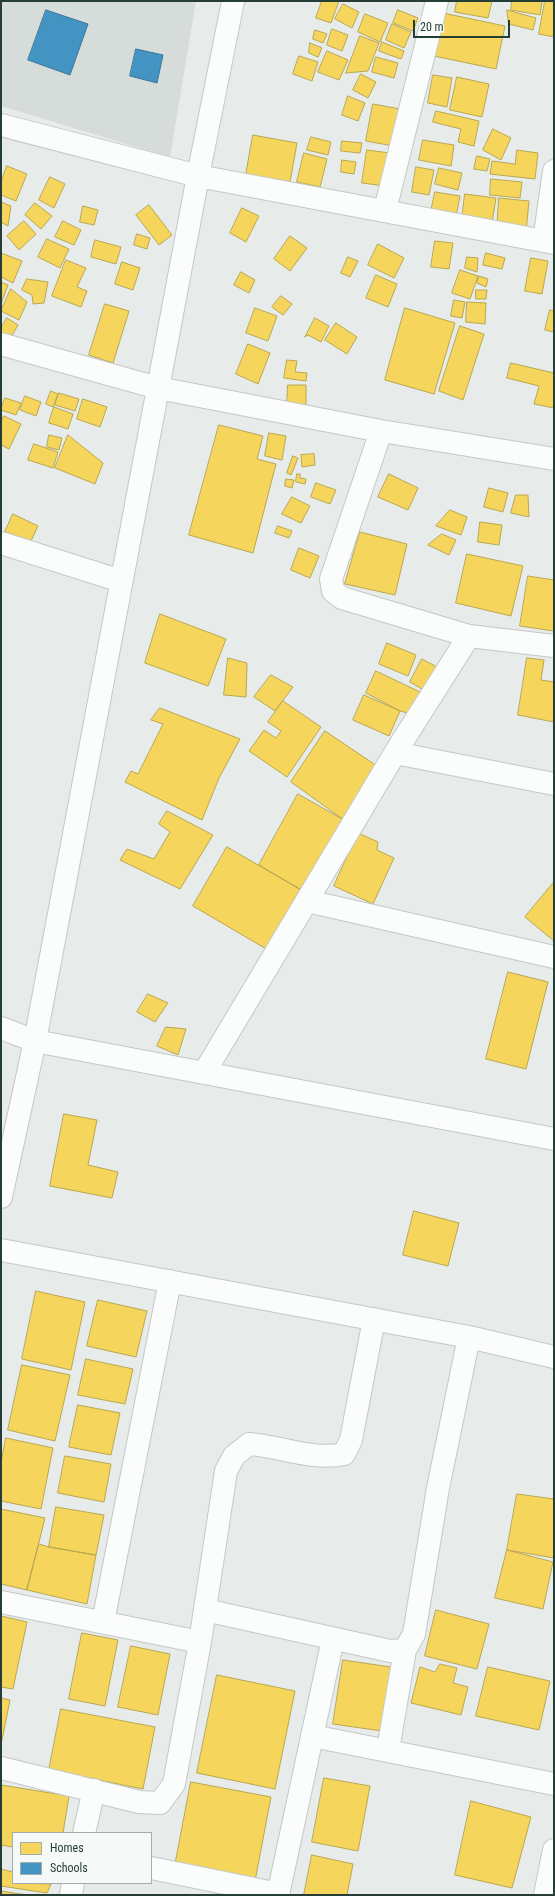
<!DOCTYPE html>
<html>
<head>
<meta charset="utf-8">
<style>
  body { margin:0 }
  #map { position:relative; width:555px; height:1896px; overflow:hidden; background:#e7ebe9; font-family:"Roboto Condensed",sans-serif }
  canvas { display:block }
  .frame { position:absolute; inset:0; border:2px solid #263d37; pointer-events:none }
  .legend { position:absolute; left:12px; top:1832px; width:140px; height:52px; box-sizing:border-box; background:#f5f9f7; border:1px solid #a2aeaa; margin:0; padding:5px 7px; list-style:none; font-size:12px; color:#263d37 }
  .legend li { display:flex; align-items:center; gap:8px; height:20px }
  .legend b { width:20px; border:1px solid #a2aeaa }
  .scale { position:absolute; left:413px; top:20px; width:97px; height:18px; box-sizing:border-box; border:2px solid #263d37; border-top:0; padding-left:5px; font-size:12px; line-height:14px; white-space:nowrap; color:#263d37; -webkit-text-stroke:3px #f5f9f7; paint-order:stroke }
</style>
</head>
<body>
<div id="map">
<canvas width="555" height="1896"></canvas>
<div class="frame"></div>
<ul class="legend">
<li><b style="height:11px;background:#f6d55c"></b>Homes</li>
<li><b style="height:11px;background:#4393c3"></b>Schools</li>
</ul>
<div class="scale">20 m</div>
</div>
<script>
const context = document.querySelector('canvas').getContext('2d');
context.lineJoin = 'round';
function fillPath(path, color) {
  context.fillStyle = color;
  context.fill(path, 'evenodd');
}
function strokePath(path, color, width, dash) {
  context.strokeStyle = color;
  context.lineWidth = width;
  context.lineCap = dash ? 'butt' : 'round';
  context.setLineDash(dash || []);
  context.stroke(path);
}
fillPath(new Path2D(`
  M1 1H196L170 157 1 106Z`), '#d5dcd9');
const homes = new Path2D(`
  M322 1H339L331 23 316 18Z
  M457 1H492L488 18 455 12Z
  M512 1H542L540 15 511 10Z
  M545 1H554V37L539 34Z
  M343 4 359 12 352 28 335 19Z
  M398 10 418 18 413 31 393 23Z
  M507 10 536 18 533 30 509 24Z
  M443 13 505 26 496 69 434 56Z
  M365 14 388 23 380 42 358 32Z
  M392 24 411 32 404 48 386 40Z
  M332 29 348 35 342 51 327 45Z
  M315 30 327 34 323 43 313 39Z
  M360 36 379 43 368 71 346 73Z
  M382 42 404 51 401 59 379 51Z
  M310 43 322 48 318 57 309 53Z
  M327 51 348 60 339 80 318 72Z
  M299 56 318 62 312 81 293 74Z
  M376 57 398 63 394 78 372 72Z
  M361 74 376 82 368 98 353 90Z
  M433 75 452 78 447 107 428 103Z
  M457 77 489 84 482 117 450 110Z
  M348 96 365 103 358 121 342 115Z
  M373 104 400 109 393 146 366 141Z
  M436 111 479 121 474 146 458 142 461 129 433 122Z
  M493 129 511 138 501 160 483 150Z
  M253 135 297 143 290 182 246 175Z
  M311 137 331 142 328 155 307 150Z
  M423 140 454 145 451 166 419 160Z
  M342 141 362 143 360 153 341 151Z
  M367 150 390 153 385 186 362 183Z
  M517 150 538 153 535 179 490 174 492 161 515 164Z
  M304 153 327 159 320 187 297 182Z
  M477 156 490 159 487 171 474 169Z
  M342 160 356 162 354 174 341 172Z
  M7 166 27 174 16 201 1 195V182Z
  M416 167 434 170 429 195 412 192Z
  M439 168 462 173 458 190 435 184Z
  M50 177 65 184 54 208 39 200Z
  M491 179 522 182 520 198 490 195Z
  M435 192 460 196 456 217 431 212Z
  M465 194 496 198 492 223 462 219Z
  M499 198 529 201 526 232 497 230Z
  M1 202 11 206 8 226 1 222Z
  M35 203 52 216 41 229 25 215Z
  M149 205 172 235 159 245 136 215Z
  M83 206 98 210 94 225 80 222Z
  M242 208 259 216 246 242 230 233Z
  M24 221 36 234 19 250 7 236Z
  M63 221 81 230 74 245 55 237Z
  M137 234 150 238 147 249 134 245Z
  M290 236 307 248 290 271 274 259Z
  M47 239 69 249 60 268 38 257Z
  M95 240 121 247 116 264 91 257Z
  M435 241 453 243 449 269 431 267Z
  M378 244 404 258 394 278 368 265Z
  M1 253 22 261 13 283 1 277Z
  M486 253 505 258 502 269 483 265Z
  M348 257 358 261 350 277 341 273Z
  M467 257 478 258 477 272 465 268Z
  M531 258 548 261 542 294 525 291Z
  M66 260 86 268 77 287 87 291 81 307 52 296Z
  M122 262 140 268 133 290 115 284Z
  M460 270 478 276 470 299 452 293Z
  M241 272 255 280 249 293 234 285Z
  M376 275 397 284 388 307 366 298Z
  M479 276 488 279 486 287 477 283Z
  M27 279 48 282 44 303 33 304 32 295 22 290Z
  M1 282 8 285 1 304Z
  M11 289 27 302 19 320 1 311Z
  M476 290H487L486 299H476Z
  M281 296 292 304 283 315 272 307Z
  M454 300 465 302 462 318 451 316Z
  M467 302 486 303 485 324 466 322Z
  M105 304 129 311 113 363 89 355Z
  M255 308 277 316 268 341 246 333Z
  M405 308 455 323 434 394 385 380Z
  M550 310 554 311V332L545 330Z
  M7 318 18 325 10 339 1 334V328Z
  M315 318 329 326 321 342 308 335 305 337Z
  M336 323 357 337 347 354 325 340Z
  M460 326 484 334 463 400 439 391Z
  M248 344 270 353 258 384 236 374Z
  M287 360 297 361 295 372 307 373 306 381 284 378Z
  M511 363 554 373V408L534 404 539 386 507 378Z
  M288 385H306V405H287Z
  M51 391 58 394 53 407 46 404Z
  M59 393 79 399 75 411 55 405Z
  M25 396 41 402 36 416 20 410Z
  M5 398 21 403 16 415 1 410Z
  M83 399 107 407 100 427 77 419Z
  M54 407 73 414 68 429 49 423Z
  M4 416 21 424 9 449 1 445V422Z
  M219 425 263 436 257 459 276 464 253 553 189 535Z
  M269 433 286 436 282 460 265 456Z
  M49 435 62 438 59 450 47 447Z
  M68 435 103 463 95 484 55 468Z
  M34 444 58 452 53 468 28 460Z
  M314 454 315 465 302 467 301 455Z
  M293 456 298 458 291 475 287 473Z
  M297 474H300V478L306 479 305 484 296 482Z
  M389 474 418 488 408 510 378 497Z
  M286 479 294 480 292 488 285 486Z
  M316 483 336 490 330 504 311 497Z
  M489 488 508 493 503 512 484 507Z
  M516 495H528L529 517 511 513Z
  M292 497 310 506 301 523 282 514Z
  M450 510 467 517 461 535 436 526Z
  M13 514 38 526 31 541 5 532Z
  M480 522 502 525 499 545 478 542Z
  M278 526 292 531 289 538 275 533Z
  M360 532 407 544 395 595 345 584Z
  M442 534 456 540 449 555 428 545Z
  M299 548 319 556 310 578 291 570Z
  M467 554 523 566 511 616 456 603Z
  M528 576 554 580V631L520 626Z
  M160 614 226 639 208 686 145 663Z
  M387 643 416 655 408 676 379 664Z
  M228 658 247 663 246 697 224 695Z
  M527 658 544 660 541 680 554 682V722L518 715Z
  M422 659 437 667 425 691 410 682Z
  M376 671 420 692 411 714 400 711 366 693Z
  M271 675 293 687 275 711 254 697Z
  M364 695 400 711 389 736 353 720Z
  M283 701 321 727 287 777 249 751 264 730 276 738 281 731 268 722Z
  M160 708 240 739 219 778 202 820 125 782 131 771 138 774 163 724 151 720Z
  M325 731 380 768 344 820 291 782Z
  M298 794 344 820 303 891 259 865Z
  M167 811 213 835 180 889 120 860 127 849 154 859 170 832 159 824Z
  M358 833 378 842 377 850 394 858 373 904 334 886Z
  M227 847 303 891 268 950 193 906Z
  M554 882V941L525 917Z
  M508 972 548 982 526 1069 486 1059Z
  M148 994 168 1003 155 1022 137 1012Z
  M166 1027 186 1029 178 1055 157 1046Z
  M64 1114 97 1120 88 1165 118 1172 112 1198 50 1186Z
  M414 1211 459 1223 448 1266 403 1255Z
  M36 1291 85 1302 71 1370 22 1359Z
  M98 1300 147 1311 136 1357 87 1346Z
  M86 1359 133 1369 125 1404 78 1395Z
  M22 1365 70 1375 55 1441 8 1430Z
  M78 1405 120 1413 111 1455 69 1447Z
  M6 1438 53 1448 41 1509 1 1501V1463Z
  M65 1456 111 1464 104 1502 58 1493Z
  M517 1494 554 1499V1558L507 1550Z
  M56 1507 104 1515 96 1555 49 1547Z
  M1 1509 45 1518 27 1590 1 1584Z
  M39 1544 49 1547 96 1555 87 1604 27 1590Z
  M507 1550 553 1562 543 1609 495 1598Z
  M436 1610 489 1624 477 1669 425 1656Z
  M1 1616 27 1622 13 1689 1 1687Z
  M82 1633 118 1640 105 1706 69 1699Z
  M131 1646 170 1654 158 1715 118 1707Z
  M343 1660 391 1667 382 1731 333 1724Z
  M440 1664 457 1668 453 1683 468 1687 461 1715 411 1703 420 1667 435 1672Z
  M488 1667 550 1681 539 1730 476 1716Z
  M217 1675 295 1691 275 1789 197 1773Z
  M1 1698 10 1700 1 1745Z
  M61 1709 155 1727 143 1789 49 1770Z
  M324 1778 370 1786 358 1851 312 1842Z
  M191 1782 271 1797 255 1881 175 1866Z
  M1 1785 69 1796 63 1833H13V1847L1 1845Z
  M471 1801 531 1817 512 1888 455 1875Z
  M312 1855 353 1864 347 1895H304Z
  M1 1869 13 1872V1883L51 1884 47 1893 1 1886Z
  M1 1891 27 1895H1Z`);
fillPath(homes, '#f6d55c');
strokePath(homes, '#b8a751', 1);
const schools = new Path2D(`
  M46 10 88 24 70 75 28 60Z
  M136 49 163 55 157 83 130 76Z`);
fillPath(schools, '#4393c3');
strokePath(schools, '#3a7999', 1);
const minor = new Path2D(`
  M1 125 198 176 554 243
  M385 210 437 1
  M544 241 554 171
  M1 344 158 388 381 431 554 459
  M381 431 331 579 333 591 342 598 469 636
  M1 543 121 581
  M395 753 554 784
  M307 901 554 957
  M1 1028 35 1041 554 1139
  M204 1073 395 753 469 636 554 646
  M1 1197 35 1041 198 176 233 1
  M1 1250 469 1337 554 1357
  M1 1602 200 1642
  M205 1610 390 1651 405 1650 414 1634 438 1488 469 1337
  M103 1622 170 1281
  M312 1736 554 1784
  M388 1750 405 1650
  M1 1768 139 1802 160 1803 174 1784 200 1642 226 1471 234 1456 249 1444C280 1446 313 1461 344 1454L351 1440 374 1319
  M84 1833 94 1790
  M151 1868 279 1894
  M71 1895 73 1883
  M278 1895 333 1639
  M545 1895 554 1850`);
strokePath(minor, '#c4c8c6', 24);
strokePath(minor, '#fbfcfc', 22);
</script>
</body>
</html>
